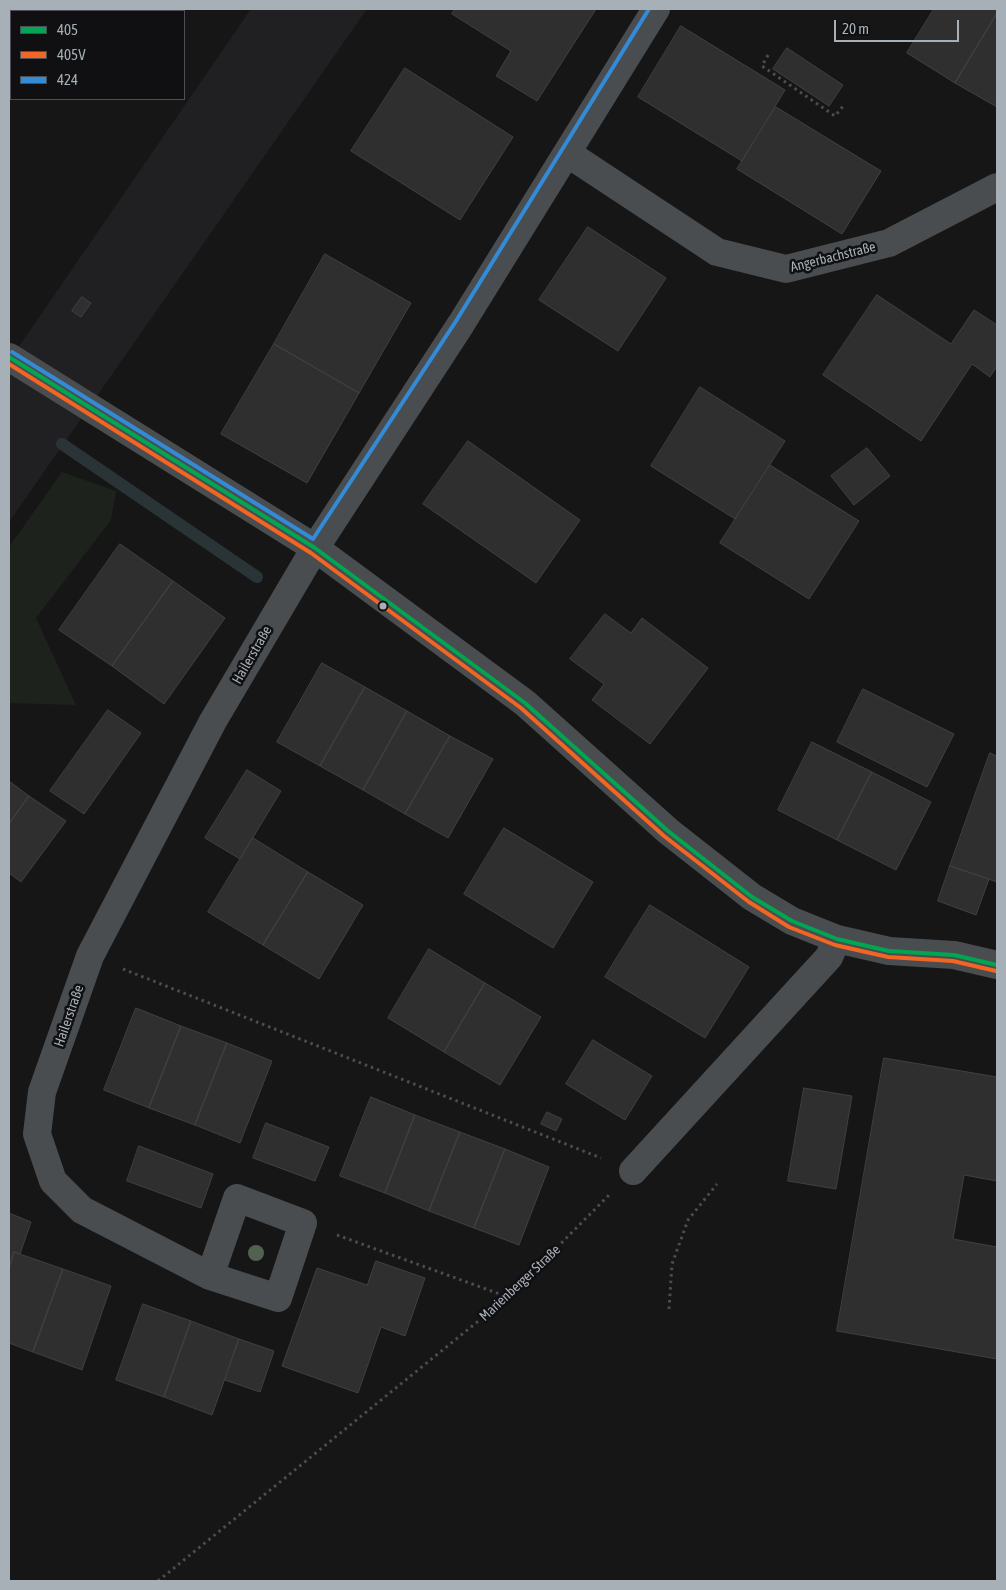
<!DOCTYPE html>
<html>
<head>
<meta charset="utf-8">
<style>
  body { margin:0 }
  #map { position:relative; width:1006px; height:1590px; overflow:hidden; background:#161616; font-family:"Asap Condensed",sans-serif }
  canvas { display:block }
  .frame { position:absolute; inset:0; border:10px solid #a7afb7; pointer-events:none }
  .legend { position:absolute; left:10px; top:10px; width:175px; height:90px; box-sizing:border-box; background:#101012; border:1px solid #4c5054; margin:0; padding:6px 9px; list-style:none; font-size:15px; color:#a7afb7 }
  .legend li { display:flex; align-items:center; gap:10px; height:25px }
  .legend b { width:25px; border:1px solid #4c5054 }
  .scale { position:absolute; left:834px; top:20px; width:125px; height:22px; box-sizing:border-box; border:2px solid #a7afb7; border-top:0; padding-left:6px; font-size:15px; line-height:18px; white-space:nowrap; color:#a7afb7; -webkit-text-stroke:4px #101012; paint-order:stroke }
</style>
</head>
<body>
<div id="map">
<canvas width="1006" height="1590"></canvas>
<div class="frame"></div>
<ul class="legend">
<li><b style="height:6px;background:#00a651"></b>405</li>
<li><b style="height:6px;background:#f26522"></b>405V</li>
<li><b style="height:6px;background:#338bd7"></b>424</li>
</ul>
<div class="scale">20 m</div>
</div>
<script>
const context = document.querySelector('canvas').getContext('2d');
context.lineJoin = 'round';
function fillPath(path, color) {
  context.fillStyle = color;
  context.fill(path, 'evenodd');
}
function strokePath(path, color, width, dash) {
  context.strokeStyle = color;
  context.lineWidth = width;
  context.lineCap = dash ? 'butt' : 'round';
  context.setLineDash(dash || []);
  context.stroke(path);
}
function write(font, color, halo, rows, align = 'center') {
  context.font = font + ' "Asap Condensed",sans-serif';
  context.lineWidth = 5;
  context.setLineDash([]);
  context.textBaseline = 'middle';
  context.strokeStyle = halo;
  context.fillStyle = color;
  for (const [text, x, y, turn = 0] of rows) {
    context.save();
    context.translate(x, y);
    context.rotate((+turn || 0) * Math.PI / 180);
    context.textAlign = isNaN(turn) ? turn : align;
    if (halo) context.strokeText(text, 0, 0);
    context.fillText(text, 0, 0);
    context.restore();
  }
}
fillPath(new Path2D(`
  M251 9H367L9 522V361Z`), '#202022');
fillPath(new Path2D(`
  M62 472 116 491 111 520 36 618 76 705 9 703V547Z`), '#1d231c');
strokePath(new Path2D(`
  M62 444 257 577`), '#2a3437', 12);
const building = new Path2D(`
  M455 9H596L537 101 496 76 511 51 452 14Z
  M934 9H997V13L955 83 907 53Z
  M997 13V107L955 83Z
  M681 26 785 90 742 161 638 97Z
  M787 48 843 85 829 106 773 69Z
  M405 68 513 137 460 220 351 151Z
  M776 107 881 171 842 234 737 169Z
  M588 227 666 278 618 351 539 300Z
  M325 254 411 303 359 393 274 344Z
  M877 295 951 344 974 310 997 325V366L990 377 972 364 921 441 823 375Z
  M82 297 91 303 81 317 72 311Z
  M274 344 359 393 307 483 221 434Z
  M700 387 785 441 735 519 651 466Z
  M468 441 580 520 536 583 423 504Z
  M867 448 890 476 854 505 831 476Z
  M770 465 859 521 809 599 720 543Z
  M120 544 173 581 112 666 59 630Z
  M173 581 225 618 164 704 112 666Z
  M605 614 631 633 642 618 708 668 650 744 592 700 604 684 570 659Z
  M322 663 365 687 320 766 277 742Z
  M365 687 407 711 363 790 320 766Z
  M863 689 954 734 927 787 837 742Z
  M108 710 141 733 84 814 50 791Z
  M407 711 450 736 405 814 363 790Z
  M450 736 493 759 448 838 405 814Z
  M812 742 872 772 837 840 778 810Z
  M990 753 997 756V882L950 866Z
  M247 770 281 791 240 859 205 838Z
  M872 772 931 802 896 870 837 840Z
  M9 781 29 796 9 824Z
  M29 796 66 821 21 882 9 873V824Z
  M504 828 593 882 553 948 464 894Z
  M253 838 308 872 263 945 208 912Z
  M950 866 989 879 976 915 938 901Z
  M308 872 363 905 319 979 263 945Z
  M650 905 749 967 705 1038 605 977Z
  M429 949 485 983 444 1052 388 1018Z
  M485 983 541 1017 500 1085 444 1052Z
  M136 1008 181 1026 149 1108 104 1090Z
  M181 1026 227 1043 195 1125 149 1108Z
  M593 1040 652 1076 625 1120 566 1084Z
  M227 1043 272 1061 240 1143 195 1125Z
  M884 1058 997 1077V1181L964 1175 953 1239 997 1247V1359L837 1331Z
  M804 1088 852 1096 836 1189 788 1181Z
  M371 1097 415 1115 385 1193 340 1176Z
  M547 1112 562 1119 556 1131 541 1124Z
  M415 1115 460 1132 429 1211 385 1193Z
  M266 1123 329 1147 315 1181 253 1158Z
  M460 1132 505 1149 474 1228 429 1211Z
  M139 1146 213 1174 201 1208 127 1181Z
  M505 1149 549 1167 519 1245 474 1228Z
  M9 1213 31 1222 20 1254 14 1252 9 1269Z
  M14 1252 63 1269 33 1352 9 1343V1269Z
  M376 1261 425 1278 405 1336 381 1327 358 1393 282 1366 317 1268 367 1285Z
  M63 1269 111 1286 82 1370 33 1352Z
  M143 1304 191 1321 164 1397 116 1380Z
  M191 1321 239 1339 212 1415 164 1397Z
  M239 1339 274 1351 260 1392 225 1380Z`);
fillPath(building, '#2f2f30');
strokePath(building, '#3e4142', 1);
strokePath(new Path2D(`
  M768 55 762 66 835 116 844 105
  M123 969 601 1158
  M337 1235 508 1297
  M669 1309 672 1264 688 1220 717 1184
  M158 1581 508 1297 609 1195`), '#4c4d51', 3, [2.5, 4]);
strokePath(new Path2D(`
  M567 153 717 252 786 269 889 243 997 187
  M9 357 315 548 525 703 668 831 752 897 792 921 837 939 889 951 954 955 997 965
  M633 1171 829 957 837 939
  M210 1276 237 1198 303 1223 278 1298 210 1276 82 1210 53 1181 37 1134 42 1092 90 956 213 721 315 548 461 324 656 9`), '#4a4d4f', 28);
strokePath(new Path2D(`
  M9 357 315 548 525 703 668 831 752 897 792 921 837 939 889 951 954 955 997 965`), '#00a651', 4);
strokePath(new Path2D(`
  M9 364 311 553 521 708 664 836 749 902 789 927 835 945 888 957 953 961 996 971`), '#f26522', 4);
strokePath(new Path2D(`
  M12 352 313 539 456 321 649 9`), '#338bd7', 4);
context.fillStyle = '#526250';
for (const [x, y] of [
  [256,1253]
]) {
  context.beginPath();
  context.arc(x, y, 8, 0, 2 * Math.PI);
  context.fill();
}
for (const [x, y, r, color] of [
  [383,606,4.5,"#a7afb7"]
]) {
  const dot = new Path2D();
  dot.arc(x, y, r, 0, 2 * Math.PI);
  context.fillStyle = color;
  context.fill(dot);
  strokePath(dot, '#101012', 2);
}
write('14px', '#a7afb7', '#101012', [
  ["Angerbachstraße",833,257,-14],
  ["Hailerstraße",252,655,-60],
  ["Hailerstraße",69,1016,-71],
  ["Marienberger Straße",520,1283,-43]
]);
</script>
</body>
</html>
